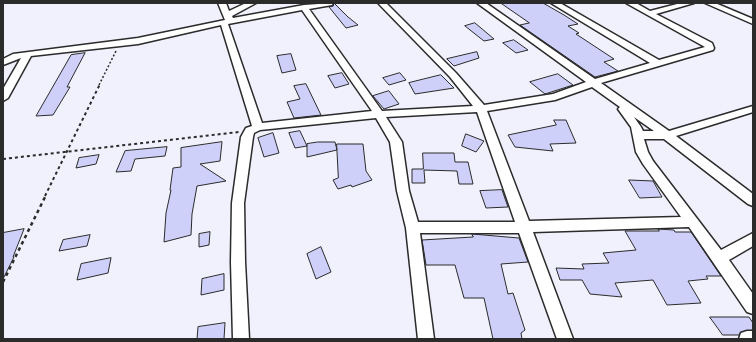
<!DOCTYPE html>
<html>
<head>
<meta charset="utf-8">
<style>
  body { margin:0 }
  #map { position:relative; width:756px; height:342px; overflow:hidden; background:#f0f1fd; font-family:Sriracha,sans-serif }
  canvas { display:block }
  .frame { position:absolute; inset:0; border:4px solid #2b2b2b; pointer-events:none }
</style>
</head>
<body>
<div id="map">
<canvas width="756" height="342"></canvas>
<div class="frame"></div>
</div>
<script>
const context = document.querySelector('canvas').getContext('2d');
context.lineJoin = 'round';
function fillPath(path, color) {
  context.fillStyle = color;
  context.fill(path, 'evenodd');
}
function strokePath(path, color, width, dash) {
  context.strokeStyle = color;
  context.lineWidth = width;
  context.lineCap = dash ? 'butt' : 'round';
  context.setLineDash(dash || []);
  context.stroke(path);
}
const building = new Path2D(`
  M334 3 348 17 358 25 346 28 329 7 333 6Z
  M501 3H543L564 15 578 24 568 26 579 33 576 34 614 59 604 62 618 71 595 77 520 25 529 23Z
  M475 23 494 39 484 41 465 26Z
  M514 40 528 50 516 53 503 43Z
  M477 52 479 58 454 66 447 59Z
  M85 53 67 87H70L53 115 36 116 71 55Z
  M291 54 296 70 282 73 277 56Z
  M342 73 349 84 335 88 328 76Z
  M400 73 406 80 389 85 383 78Z
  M558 74 573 85 545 94 530 82Z
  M441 75 454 88 415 94 409 83Z
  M306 84 321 115 294 118 287 102 300 99 294 86Z
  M389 91 399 104 384 109 373 96Z
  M554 120H566L576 143 550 144 553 151 515 147 508 135 556 125Z
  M300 131 307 146 295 148 289 133Z
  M273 133 279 153 264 157 258 138Z
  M466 134 484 141 476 152 462 146Z
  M222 142 220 161 200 164 226 181 197 186 192 214 191 235 164 242 166 213 171 190H170L173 168 181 167V148Z
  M318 142H335L337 150 307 157V144Z
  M337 144H363L366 171 372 180 352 187 351 185 338 189 333 180 338 178Z
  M167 147 165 156 135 159 131 171 116 172 125 151Z
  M423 153H454L455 162H468L473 184H459L457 171 424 170 425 183H412V169H423Z
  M99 155 96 164 76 168 79 158Z
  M629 180 653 181 662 197 640 198Z
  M502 190 508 207 486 208 480 191Z
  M24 229 13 257H14L3 279V233Z
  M658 229 674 230 675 232H691L721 276H706L708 279 688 281 701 303 667 305 653 280 615 283 622 297 590 294 582 280H560L556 268 584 269 582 264 609 263 603 253 636 250 625 231H659Z
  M210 232 209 245 199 247V234Z
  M472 234 519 238 528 262 501 264 508 294 513 293 525 330 521 333 522 339H493L484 298H464L455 265H426L422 240 473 237Z
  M90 235 87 246 59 251 63 240Z
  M321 247 331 272 316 279 307 254Z
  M111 258 108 273 77 280 81 264Z
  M224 274V290L201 295 202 279Z
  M710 317H749L753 323V330L741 332 739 335H723Z
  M225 323 224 339H197L198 327Z`);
fillPath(building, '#ced0f9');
strokePath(building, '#2b2b2b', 1);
const minor = new Path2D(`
  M218 3H226L229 11 246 3H256L232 16 233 18 304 5 333 3 332 5 309 9 382 111 473 106 450 77 378 3H386L456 73 484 105 553 94 586 82 477 3H486L595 79 650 63 551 3H560L659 60 705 47 626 3H636L650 11 681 3H694L656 14 712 43 714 48 713 50 601 83 669 131 753 106V112L676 136 753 194V206L748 204 664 139H644L648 152 653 161 721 250 753 233V246L729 260 753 294V314L747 312 689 227 533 232 573 339H557L519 233H420L434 339H418L406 228 397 191 390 142 376 118 260 130 254 133 253 137 244 203 245 262 249 339H233L231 262 232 203 241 137 246 128 252 126 221 25 138 44 31 56 8 98 3 101V89L21 58 3 65V59L13 54 138 38 225 20ZM302 10 372 111 262 123 228 24ZM592 87 620 107 618 109 631 127 636 152 643 164 681 217 529 221 487 111 555 100ZM477 112 515 222H418L409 191 402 142 386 117ZM634 117 654 131H643L641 127Z
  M705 3H715L753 19V24Z
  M747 331H753V339H739L741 333Z`);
strokePath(minor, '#2b2b2b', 3);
strokePath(new Path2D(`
  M99 85 116 51`), '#2b2b2b', 1.5, [2, 2]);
strokePath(new Path2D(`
  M3 159 239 132
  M45 196 100 84`), '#2b2b2b', 2, [3, 3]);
strokePath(new Path2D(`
  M3 282 46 195`), '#2b2b2b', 2.5, [3.5, 3.5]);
fillPath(minor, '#fff');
</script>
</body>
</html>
